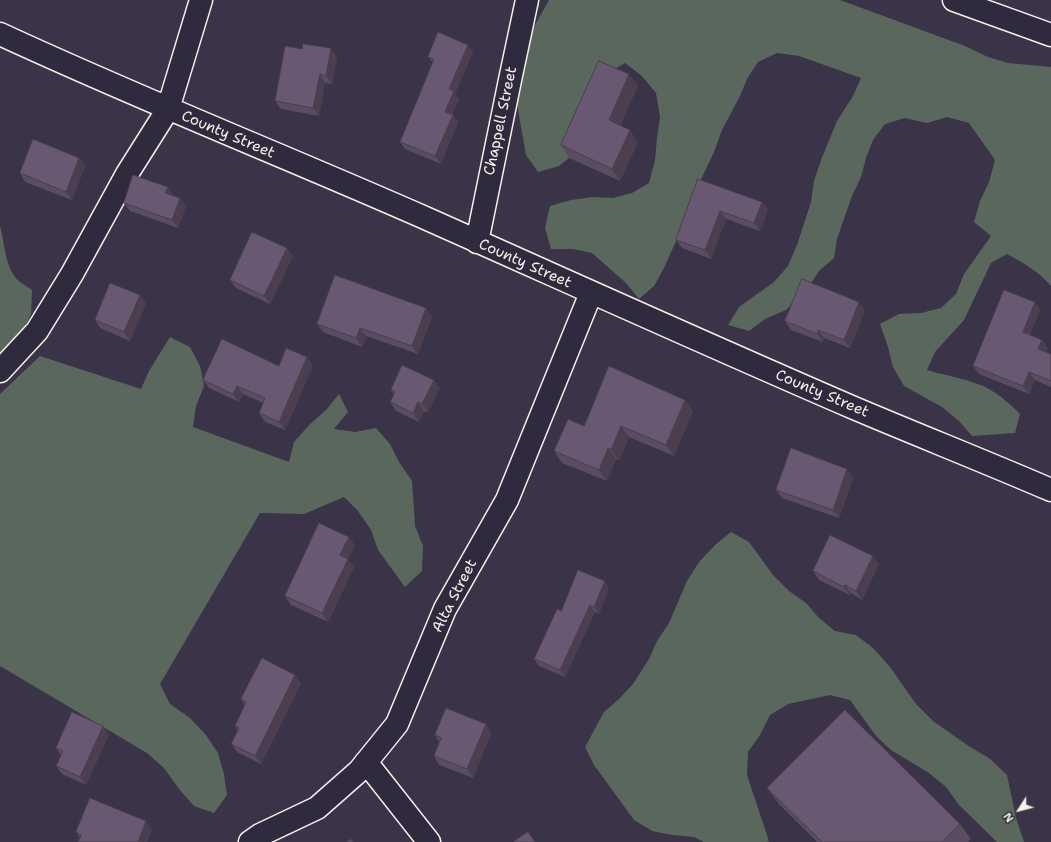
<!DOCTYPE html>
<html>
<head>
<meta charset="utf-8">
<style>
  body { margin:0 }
  #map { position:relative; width:1051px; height:842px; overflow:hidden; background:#3b3347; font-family:"Shantell Sans",sans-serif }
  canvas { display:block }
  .north { position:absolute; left:999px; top:790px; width:40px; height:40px; -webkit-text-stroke:3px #2f2a3d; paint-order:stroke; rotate:234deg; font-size:11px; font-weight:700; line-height:16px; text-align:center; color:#f4f1e8 }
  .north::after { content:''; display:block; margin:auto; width:14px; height:18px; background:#f4f1e8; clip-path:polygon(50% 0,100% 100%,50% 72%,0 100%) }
</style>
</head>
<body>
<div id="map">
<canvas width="1051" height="842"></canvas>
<div class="north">N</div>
</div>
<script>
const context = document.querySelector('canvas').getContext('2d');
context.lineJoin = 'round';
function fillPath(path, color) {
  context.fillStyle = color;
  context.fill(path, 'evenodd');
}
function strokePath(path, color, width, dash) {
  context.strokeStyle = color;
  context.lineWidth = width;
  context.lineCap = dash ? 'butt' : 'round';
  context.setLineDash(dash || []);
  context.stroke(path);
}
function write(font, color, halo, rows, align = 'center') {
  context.font = font + ' "Shantell Sans",sans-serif';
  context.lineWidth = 3;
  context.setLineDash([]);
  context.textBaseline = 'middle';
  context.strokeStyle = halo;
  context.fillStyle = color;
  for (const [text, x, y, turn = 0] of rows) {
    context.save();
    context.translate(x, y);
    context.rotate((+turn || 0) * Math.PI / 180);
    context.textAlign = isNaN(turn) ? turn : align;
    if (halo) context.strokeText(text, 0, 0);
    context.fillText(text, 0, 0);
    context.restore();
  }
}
fillPath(new Path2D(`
  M549 0H840L965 46 988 57 1008 63 1051 67V286C1039 272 1024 263 1007 254L991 263 964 320 935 352 927 370C946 376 971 379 989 389 1001 396 1010 404 1020 414L1015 433 972 436 959 421 942 407 904 386 893 367 888 347 880 324 899 314 921 313 941 308 956 294 964 274 991 236 974 222 980 201 989 182 995 160 969 123 947 117 927 123 905 118 885 124 873 140 866 158 861 177 852 196 837 239 834 258 819 271 808 288 786 310 765 319 749 331 728 325 739 307 774 282 788 266 797 245 811 202 814 181 821 160 837 121 853 96 861 78 799 56 777 53 758 62 747 79 740 96 722 130 714 152 696 190 681 230 664 268 654 286 639 299 626 283 592 253 573 249H551L545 228 550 206 571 200 592 197 613 198 632 193 649 183 655 160 657 138 660 117 656 93 642 76 625 63 608 73 569 158 559 166 538 172 526 155 515 93 521 50Z
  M0 226C5 243 4 262 15 277 18 282 27 286 32 290L31 314 22 333 0 357Z
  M170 337 190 347 200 366 204 386 196 406 193 427 289 462 294 442 309 425 326 410 339 394 348 412 334 429 355 432 376 428 390 444 399 462 412 481 415 526 423 546 422 571 405 587 378 550 371 530 358 511 344 497 304 514 260 513 160 684 170 704 190 718 206 735 218 753 224 774 227 795 214 813 194 806 179 789 164 768 147 753 0 666V394L40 356 141 389 149 371Z
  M731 532 749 542 773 575 789 591 806 603 819 618 835 631 856 635 873 648 890 667 916 704 933 721 970 747 989 758 1007 775 1016 818 1024 842H997L959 805 946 787 929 773 891 750 876 736 850 700 830 695 788 704 770 715 760 735 748 752 747 775 769 841 767 842H704L694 837 672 835 652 831 634 820 594 765 585 747 604 712 619 699 633 684 649 659 657 641 669 623 687 581 699 562 716 544Z`), '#5a675d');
const minor = new Path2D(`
  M954 0 1051 35
  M0 34C140 99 282 155 423 217 567 281 710 346 854 408 920 436 986 462 1051 490
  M477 242 510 80 527 0
  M0 371 37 331 72 274 127 174 168 109 201 0
  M366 762 429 842
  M250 842 260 835 317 808 359 771 397 724 445 609 507 500 591 293`);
strokePath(minor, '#f4f1e8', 25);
strokePath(minor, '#2f2a3d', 22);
fillPath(new Path2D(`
  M468 45 473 52 455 94 459 99 452 115 458 122 441 164 405 149 400 142 433 63 428 57Z
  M337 57 332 84 325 83 319 116 281 109 275 101Z
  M629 74 638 86 620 125 638 142 620 181 569 158 561 145Z
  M79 158 85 166 72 200 25 182 20 173Z
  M698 179 762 202 768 210 760 231 726 219 711 259 682 248 676 240Z
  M168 187 173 196 186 206 178 228 130 211 124 203Z
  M293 256 270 304 236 288 230 280Z
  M1035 302 1040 310 1030 335 1042 340 1048 348 1046 352 1051 354V387L1035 380 1029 394 979 374 973 366Z
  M146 303 130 341 100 328 95 320Z
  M426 308 432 317 418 354 366 336 362 347 323 332 317 324Z
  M865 310 850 348 824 338 823 342 791 330 785 321Z
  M279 366H313L285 430 265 422 259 413 263 403 243 394 239 402 209 388 203 380Z
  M440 388 428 412 424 411 419 422 396 411 390 402 394 395 391 390Z
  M685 400 693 411 674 456 629 437 619 461 616 459 607 481 562 463 554 451 584 426Z
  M853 478 839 518 782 498 776 490Z
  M355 545 348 559 354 567 328 622 291 605 285 596Z
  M879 564 862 600 851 593 850 595 819 580 813 571Z
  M609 588 599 614 595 612 565 677 539 666 534 659 561 611Z
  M301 683 261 764 237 752 231 744 238 731 235 726 245 705 241 699Z
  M486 724 491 733 473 778 439 765 434 756 439 742 435 735Z
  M103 726 109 735 86 785 62 774 56 766 61 755 56 748Z
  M767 788 960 824 971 839 968 842H817L778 803Z
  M152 830 147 842H78L80 838 76 832Z`), '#5a4c61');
fillPath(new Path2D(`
  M468 45 473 52 455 94 459 99 450 119 445 112 449 89Z
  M331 48 337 57 332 84 326 76Z
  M320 74 325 83 319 116 313 108Z
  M629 74 638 86 618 132 609 120Z
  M453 115 458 122 441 164 435 156Z
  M630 130 638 142 620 181 612 169Z
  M79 158 85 166 72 200 66 192Z
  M168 187 173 195 171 201 165 193Z
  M180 198 186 206 178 228 172 220Z
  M762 202 768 210 760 231 754 223Z
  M720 211 726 219 711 259 705 250Z
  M287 248 293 256 270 304 264 296Z
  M140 295 146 303 130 341 124 332Z
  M859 302 865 310 850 348 844 340Z
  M1035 302 1040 310 1028 340 1023 332Z
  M426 308 432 317 418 354 412 346Z
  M360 328 366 336 362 347 356 338Z
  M818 330 824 338 823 342 817 334Z
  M1042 340 1048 348 1044 357 1038 349Z
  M307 357 313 366 285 430 279 422Z
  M1029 372 1035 380 1029 394 1023 386Z
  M434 380 440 388 428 412 422 404Z
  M237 386 243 394 239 402 233 394Z
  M685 400 693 411 674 456 666 445Z
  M418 402 424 411 419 422 413 413Z
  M621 426 629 437 619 461 611 450Z
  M608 448 616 459 607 481 599 470Z
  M847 469 853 478 839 518 833 510Z
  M349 537 355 545 348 559 354 567 328 622 322 613 340 555Z
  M873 556 879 564 862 600 856 591Z
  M605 581 609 588 599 614 594 607Z
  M845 585 851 593 850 595 844 587Z
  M590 605 595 612 565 677 560 670Z
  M295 675 301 683 261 764 255 756Z
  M486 724 491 733 473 778 467 769Z
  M103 726 109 735 86 785 80 777Z
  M146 821 152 830 147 842H138Z`), '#4a3e4f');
const building = new Path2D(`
  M438 32 468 45 449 89 454 91 445 112 453 115 435 156 400 142 434 59 428 57Z
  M303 44 331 48 326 76 320 74 313 108 275 101 285 46 302 49Z
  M599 61 629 74 609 120 630 130 612 169 561 145Z
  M33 139 79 158 66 192 20 173Z
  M133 175 168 187 165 193 180 198 172 220 124 203Z
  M698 179 762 202 754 223 720 211 705 250 676 240Z
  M252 232 287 248 264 296 230 280Z
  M335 275 426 308 412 346 360 328 356 338 317 324Z
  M802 279 859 302 844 340 818 330 817 334 785 321Z
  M110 283 140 295 124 332 95 320Z
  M1004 290 1035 302 1023 332 1042 340 1038 349 1051 354V381L1029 372 1023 386 973 366Z
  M222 339 279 366 286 348 307 357 279 422 259 413 265 398 237 386 233 394 203 380Z
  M402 365 434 380 422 404 418 402 413 413 390 402 395 392 391 390Z
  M609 366 685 400 666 445 621 426 611 450 608 448 599 470 554 451 568 419 584 426Z
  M791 448 847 469 833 510 776 490Z
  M319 523 349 537 340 555 348 559 322 613 285 596Z
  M830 535 873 556 856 591 845 585 844 587 813 571Z
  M578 570 605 581 594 607 590 605 560 670 534 659 557 609 561 611Z
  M262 658 295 675 255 756 231 744 239 728 235 726 246 702 241 699Z
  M446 708 486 724 467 769 434 756 441 738 435 735Z
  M845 710 960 824 942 842H822L767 788Z
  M72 712 103 726 80 777 56 766 63 751 56 748Z
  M90 798 146 821 138 842H78L81 835 76 832Z
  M528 832 535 842H513Z
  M351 839 353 842H347Z`);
fillPath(building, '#695871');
strokePath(building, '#4a3e4f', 1);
write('15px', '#f4f1e8', '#2f2a3d', [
  ["Chappell Street",501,121,-78],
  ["County Street",228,135,23],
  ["County Street",525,264,24],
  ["County Street",822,394,23],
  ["Alta Street",455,596,-63]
]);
</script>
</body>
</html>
